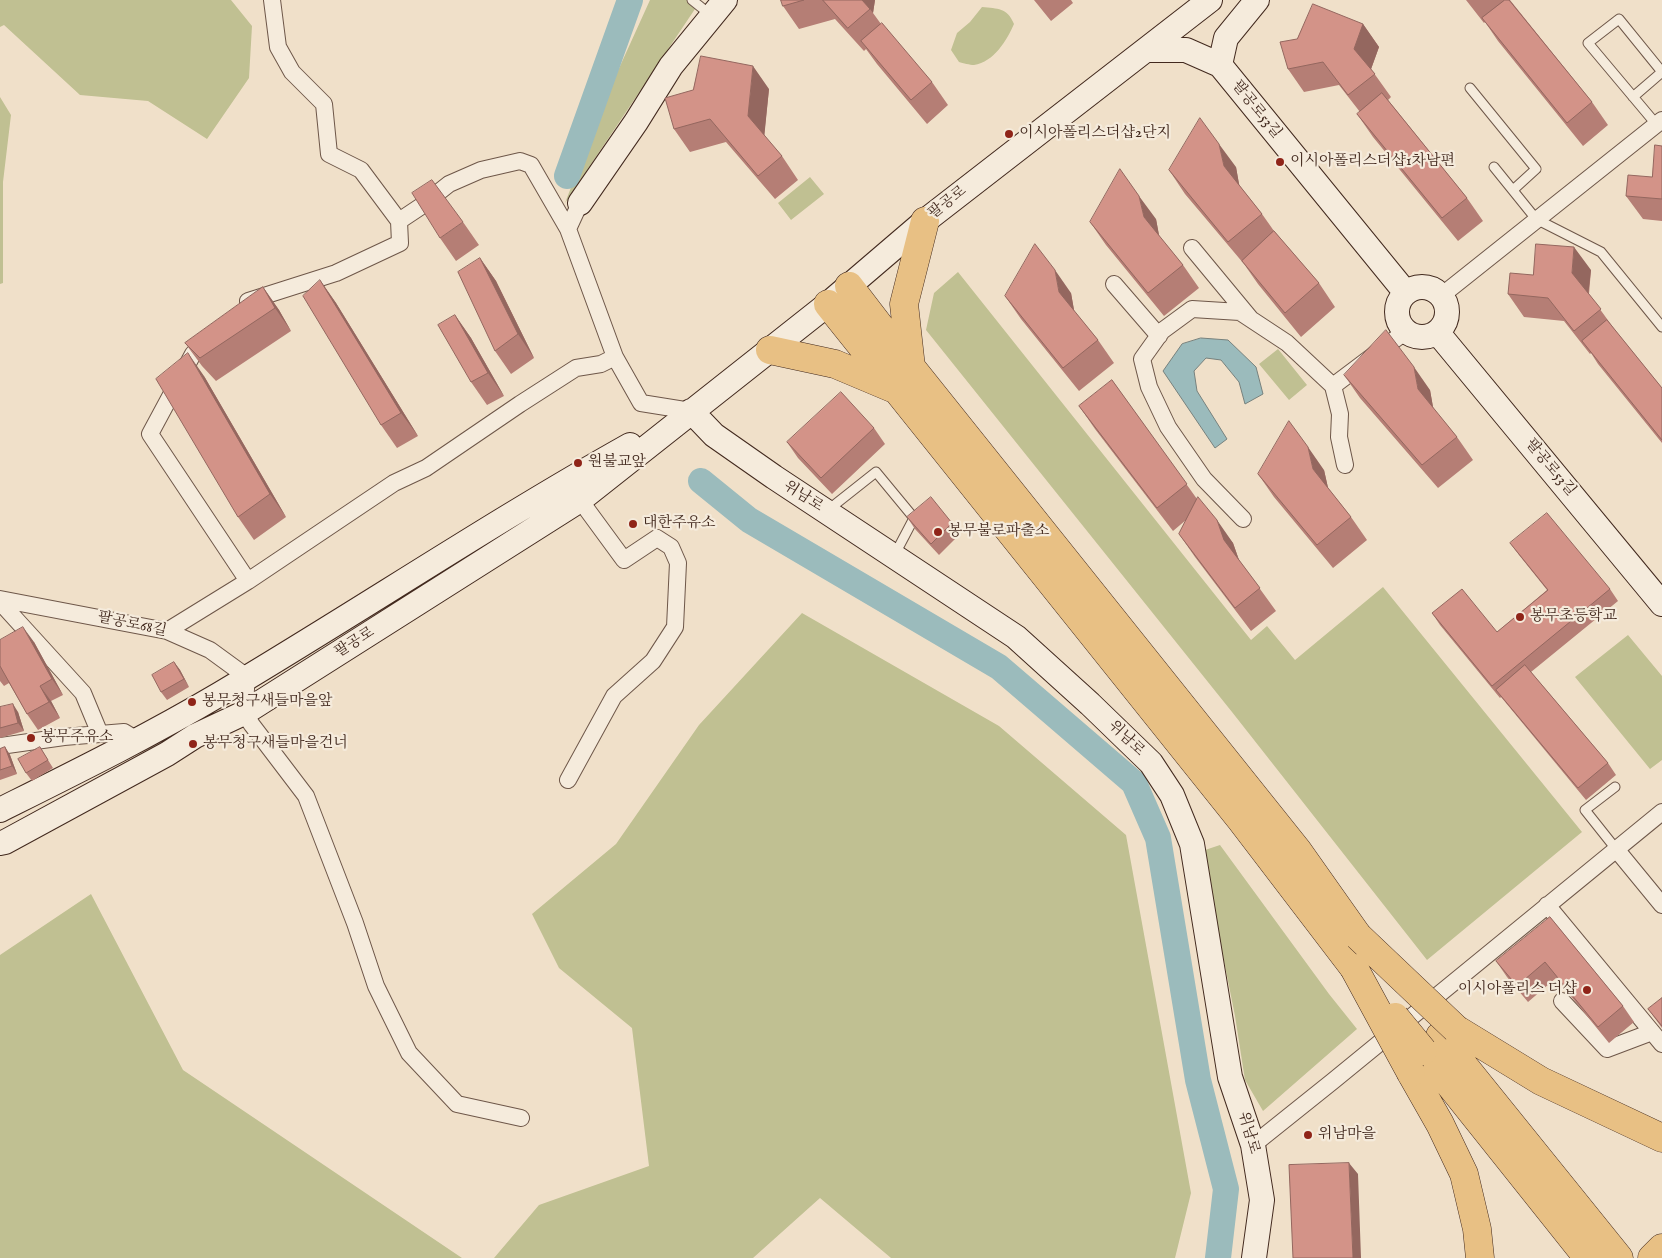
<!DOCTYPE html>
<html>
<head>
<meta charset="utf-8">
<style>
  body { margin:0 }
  canvas { display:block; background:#f0e0c9 }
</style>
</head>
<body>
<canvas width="1662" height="1258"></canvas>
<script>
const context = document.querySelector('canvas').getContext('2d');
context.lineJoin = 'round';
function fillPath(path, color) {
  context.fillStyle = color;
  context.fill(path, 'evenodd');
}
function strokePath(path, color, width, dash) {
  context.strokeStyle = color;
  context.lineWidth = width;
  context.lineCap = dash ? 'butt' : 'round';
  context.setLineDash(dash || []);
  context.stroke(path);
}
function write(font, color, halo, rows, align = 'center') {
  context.font = font + ' "IM FELL English","Noto Serif KR",serif';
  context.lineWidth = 4.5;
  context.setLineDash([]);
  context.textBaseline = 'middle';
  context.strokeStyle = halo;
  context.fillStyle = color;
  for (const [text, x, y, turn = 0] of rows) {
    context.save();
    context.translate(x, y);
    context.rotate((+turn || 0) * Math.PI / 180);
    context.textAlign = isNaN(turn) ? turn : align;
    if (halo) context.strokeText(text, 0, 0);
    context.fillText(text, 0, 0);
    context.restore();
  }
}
fillPath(new Path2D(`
  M0 0H231L252 26 249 78 207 139 148 101 80 95 4 25 0 27Z
  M650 0H701L565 203 606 97Z
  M982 7C998 9 1007 7 1014 24 1007 40 994 62 974 65 970 65 963 63 959 62L951 50 957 33 970 22Z
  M0 97 11 115 3 182V283L0 284Z
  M810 177 824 194 791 220 778 203Z
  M958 272 1251 640 1267 626 1295 660 1383 587 1582 832 1427 960 1232 712 926 330 934 293Z
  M1278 349 1307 385 1289 400 1259 364Z
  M802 613 999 726 1126 835 1191 1193 1175 1258H891L820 1198 753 1258H494L539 1205 649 1166 632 1028 559 968 532 914 616 844 699 725Z
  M1628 635 1662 676V760L1650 769 1575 677Z
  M1220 845 1329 994 1357 1029 1263 1111 1245 1080 1235 1016 1202 851Z
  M91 894 183 1070 462 1258H0V955Z`), '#c0c092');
const water = new Path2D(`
  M1201 338 1228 340 1256 367 1263 394 1245 404 1239 382 1221 360 1206 358 1194 371 1197 391 1227 439 1215 448 1163 371 1182 344Z`);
fillPath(water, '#9bbbbc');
strokePath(water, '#77817d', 1);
strokePath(new Path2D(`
  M567 176 630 0
  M701 481 749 520 999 667 1134 783 1158 838 1198 1080 1226 1189 1218 1258`), '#9bbbbc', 26);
const lane = new Path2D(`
  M692 0 712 16
  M1470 88 1536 169 1513 190
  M1633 97 1662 72 1619 19 1588 43 1656 124
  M1494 167 1536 219 1601 252 1662 327
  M828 510 876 472 914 518 894 556
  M1615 787 1585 810 1616 849`);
const street = new Path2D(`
  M272 0 278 47 292 72 324 104 329 154 361 170 399 221 420 207 449 184 481 170 520 161 531 165 568 229
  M580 203 568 229 615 357 641 403 691 411
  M1192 248 1250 318
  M1114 284 1159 336
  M1441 296 1662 120
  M248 301 336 273 400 243 399 221
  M209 338 193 354 150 434 248 581
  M1345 465 1339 437 1340 414 1333 386 1406 331
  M1243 519 1204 479 1168 427 1149 387 1142 359 1162 331 1192 309 1240 312 1287 343 1333 386
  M0 599 167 631 210 650 247 677 244 713 252 725 306 796 355 923 376 986 409 1053 457 1104 521 1118
  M0 602 83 693 100 734
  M167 631 248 581 394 483 426 468 520 404 576 368 601 364 615 357
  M0 746 64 737 124 732 137 740
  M568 780 614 696 653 661 675 627 678 563 671 547 657 538 624 560 580 500
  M1616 849 1662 905
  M1547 905 1662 1044
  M1562 1001 1607 1049 1652 1032
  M1253 1145 1333 1081 1662 812`);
const secondary = new Path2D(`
  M1146 50H1186L1220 65 1406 293
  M1220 65 1226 38 1257 0
  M580 203 636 122 671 66 725 0
  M1397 312a25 25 0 1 1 50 0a25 25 0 1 1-50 0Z
  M1437 332 1662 604
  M691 411 714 435 774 477 1016 637 1090 704 1151 763 1172 795 1192 844 1230 1077 1253 1145 1262 1200 1254 1258
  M0 810C74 773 149 736 220 694 358 612 491 523 630 445
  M0 843 5 842 167 754 195 736 244 713 580 500 828 304 925 221 1210 0`);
const highway = new Path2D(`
  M849 286 911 367 1298 851 1358 936
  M828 304 1241 820 1354 968
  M770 350 835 364 892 388
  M911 367 904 304 925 221
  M1456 1029 1541 1081 1662 1138
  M1440 1036 1619 1258
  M1423 1051 1588 1258
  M1411 1073 1440 1124 1464 1174 1477 1229 1480 1258
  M1652 1258 1662 1248`);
strokePath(lane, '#6e5749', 11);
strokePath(street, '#6e5749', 18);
strokePath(secondary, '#42291e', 26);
strokePath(highway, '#42291e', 29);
strokePath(lane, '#f5ebdc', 9);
strokePath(street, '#f5ebdc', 16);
strokePath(secondary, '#f5ebdc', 24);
strokePath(highway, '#e8c084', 28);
const highwayBridge = new Path2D(`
  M1358 936 1456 1029
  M1354 968 1411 1073
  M1395 1017 1423 1051`);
strokePath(highwayBridge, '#42291e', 29, []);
strokePath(highwayBridge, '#e8c084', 28);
fillPath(new Path2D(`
  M781 0H875L873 13 881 24 932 82 948 105 927 124 877 64 866 49 864 51 835 19 799 29 783 6Z
  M1034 0H1071L1073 3 1051 21Z
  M1466 0H1510L1592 102 1608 125 1583 146 1498 41 1485 22 1484 23Z
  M1363 24 1379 47 1371 69 1391 97 1388 100 1467 198 1483 221 1458 241 1373 137 1357 114 1360 112 1339 85 1304 92 1288 69 1297 39Z
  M769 89 764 136 782 156 798 180 775 199 726 142 690 152 674 129Z
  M1662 146V221L1643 219 1626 196 1652 177Z
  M1236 167 1239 185 1262 214 1274 231 1319 283 1335 307 1301 337 1258 284 1244 264 1185 194 1169 170Z
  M1156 219 1159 236 1183 265 1199 288 1164 316 1106 245 1090 222Z
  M463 222 479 245 456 261 440 238Z
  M480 258 496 281 534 358 511 374 495 351Z
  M1591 270 1589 294 1615 330 1662 388V443L1598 364 1591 353 1590 354 1564 321 1524 317 1508 294 1533 275Z
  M320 280 336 303 418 436 397 448 381 425Z
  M263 287 279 310 291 331 216 381 202 366 185 343Z
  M1071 293 1074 311 1098 340 1114 363 1079 391 1021 319 1005 296Z
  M455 315 471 338 504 396 487 405 471 382Z
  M1344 375 1430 390 1433 408 1457 437 1473 460 1438 488 1360 398Z
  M204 376 286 517 254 540 238 517Z
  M1112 380 1197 499 1233 543 1239 560 1276 611 1251 631 1195 557 1179 534 1186 520 1173 531 1095 429 1079 406Z
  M874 428 885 444 832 494 798 458 787 442Z
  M1324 470 1328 488 1351 517 1367 540 1333 568 1274 497 1258 474Z
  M907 517 952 523 960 534 939 555 915 529Z
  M1510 543 1610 589 1618 601 1531 672 1608 763 1616 775 1586 800 1501 697 1500 698 1440 625 1432 613 1497 632 1547 590 1519 555Z
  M0 640 34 642 63 695 51 701 60 718 38 730 27 714 9 683 4 686 0 681Z
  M174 662 180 670 189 687 167 700 161 692Z
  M0 707 18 712 24 731 0 738Z
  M5 747 10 755 17 774 0 780V749Z
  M40 747 53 768 32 781 26 773Z
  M1550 917 1623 1006 1634 1022 1609 1043 1556 978 1528 1002 1507 977 1496 961Z
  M1662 998V1028L1648 1009Z`), '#b57e75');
fillPath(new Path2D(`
  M861 0H875L873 13 870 9Z
  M1363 24 1379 47 1370 72 1354 49Z
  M753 66 769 89 764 139 748 116Z
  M1219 144 1236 167 1240 189 1224 166Z
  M1139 196 1156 219 1160 240 1144 217Z
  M1574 247 1591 270 1588 296 1572 273Z
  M480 258 496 281 534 358 518 334Z
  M1055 270 1071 293 1075 315 1059 292Z
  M320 280 336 303 418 436 401 413Z
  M263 287 279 310 291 331 275 308Z
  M455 315 471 338 504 396 488 373Z
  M188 353 204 376 286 517 270 494Z
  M1414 367 1430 390 1434 412 1418 389Z
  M1308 447 1324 470 1329 492 1313 469Z
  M1217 520 1233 543 1240 563 1224 540Z
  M23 627 34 642 63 695 52 679Z
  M174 662 180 670 189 687 184 679Z
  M40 686 51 701 60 718 49 702Z
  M13 704 18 712 24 731 18 723Z
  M5 747 10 755 17 774 12 766Z
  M1349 1163 1358 1174 1361 1258H1353Z`), '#94675f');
const building = new Path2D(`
  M781 0H804L783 6Z
  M823 0H862L870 9 848 28Z
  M1505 0H1509L1592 102 1567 123 1482 18Z
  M1313 4 1363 24 1354 49 1375 74 1348 95 1323 62 1288 69 1280 42 1297 39Z
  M882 23 932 82 911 100 861 41Z
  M701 56 753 66 748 116 782 156 758 176 710 119 674 129 665 98 693 90Z
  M1382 93 1467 198 1442 218 1357 114Z
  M1200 118 1219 144 1224 166 1262 214 1228 242 1169 170Z
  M1655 145 1662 146V199L1626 196 1628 175 1652 177Z
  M1120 169 1139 196 1144 217 1183 265 1148 293 1090 222Z
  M432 180 463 222 440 238 412 193Z
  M1274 231 1319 283 1285 313 1242 261Z
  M1035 244 1055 270 1059 292 1098 340 1063 368 1005 296Z
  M1536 244 1574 247 1572 273 1601 309 1574 331 1548 298 1508 294 1510 273 1533 275Z
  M480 258 518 334 495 351 458 272Z
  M320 280 401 413 381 425 303 296Z
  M263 287 275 308 200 358 185 343Z
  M455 315 488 373 471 382 438 325Z
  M1607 320 1662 388V440L1582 341Z
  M1386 330 1414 367 1418 389 1457 437 1422 465 1344 375Z
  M188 353 270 494 238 517 156 379Z
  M1112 380 1187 484 1157 508 1079 406Z
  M841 392 874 428 821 478 787 442Z
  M1289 421 1308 447 1313 469 1351 517 1317 545 1258 474Z
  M931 497 952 523 931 544 907 517Z
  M1198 497 1217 520 1224 540 1260 588 1235 608 1179 534Z
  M1547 513 1610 589 1492 686 1432 613 1462 589 1497 632 1548 590 1510 543Z
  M23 627 52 679 40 686 49 702 27 714 0 666V640Z
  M174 662 184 679 161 692 152 675Z
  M1525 665 1608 763 1578 788 1496 690Z
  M13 704 18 723 0 728V707Z
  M5 747 12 766 0 770V749Z
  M40 747 48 760 26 773 18 759Z
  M1550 917 1623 1006 1598 1027 1545 962 1517 986 1496 961Z
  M1662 998V1026L1648 1009Z
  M1349 1163 1353 1258H1293L1289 1165Z`);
fillPath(building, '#d39388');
strokePath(building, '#94675f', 1);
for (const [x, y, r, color] of [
  [1009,134,5,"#8f2418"],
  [1280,162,5,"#8f2418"],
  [578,463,5,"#8f2418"],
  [633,524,5,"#8f2418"],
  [938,532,5,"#8f2418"],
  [1520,617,5,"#8f2418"],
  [192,702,5,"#8f2418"],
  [31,738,5,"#8f2418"],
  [193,744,5,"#8f2418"],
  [1587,990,5,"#8f2418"],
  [1308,1135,5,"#8f2418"]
]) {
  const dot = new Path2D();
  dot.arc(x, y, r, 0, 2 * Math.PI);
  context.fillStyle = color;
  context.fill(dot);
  strokePath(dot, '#f5ebdc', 2);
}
write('15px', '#42291e', '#f5ebdc', [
  ["팔공로53길",1256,110,51],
  ["팔공로",948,203,-38],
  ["팔공로53길",1550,468,50],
  ["위남로",803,497,33],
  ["팔공로68길",132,625,12],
  ["팔공로",355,643,-32],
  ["위남로",1126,739,44],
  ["위남로",1248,1133,74]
]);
write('15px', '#42291e', '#f5ebdc', [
  ["이시아폴리스더샵2단지",1019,134],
  ["이시아폴리스더샵1차남편",1290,162],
  ["원불교앞",588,463],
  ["대한주유소",643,524],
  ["봉무불로파출소",948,532],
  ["봉무초등학교",1530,617],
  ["봉무청구새들마을앞",202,702],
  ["봉무주유소",41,738],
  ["봉무청구새들마을건너",203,744],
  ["이시아폴리스 더샵",1577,990,"right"],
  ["위남마을",1318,1135]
], 'left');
</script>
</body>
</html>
